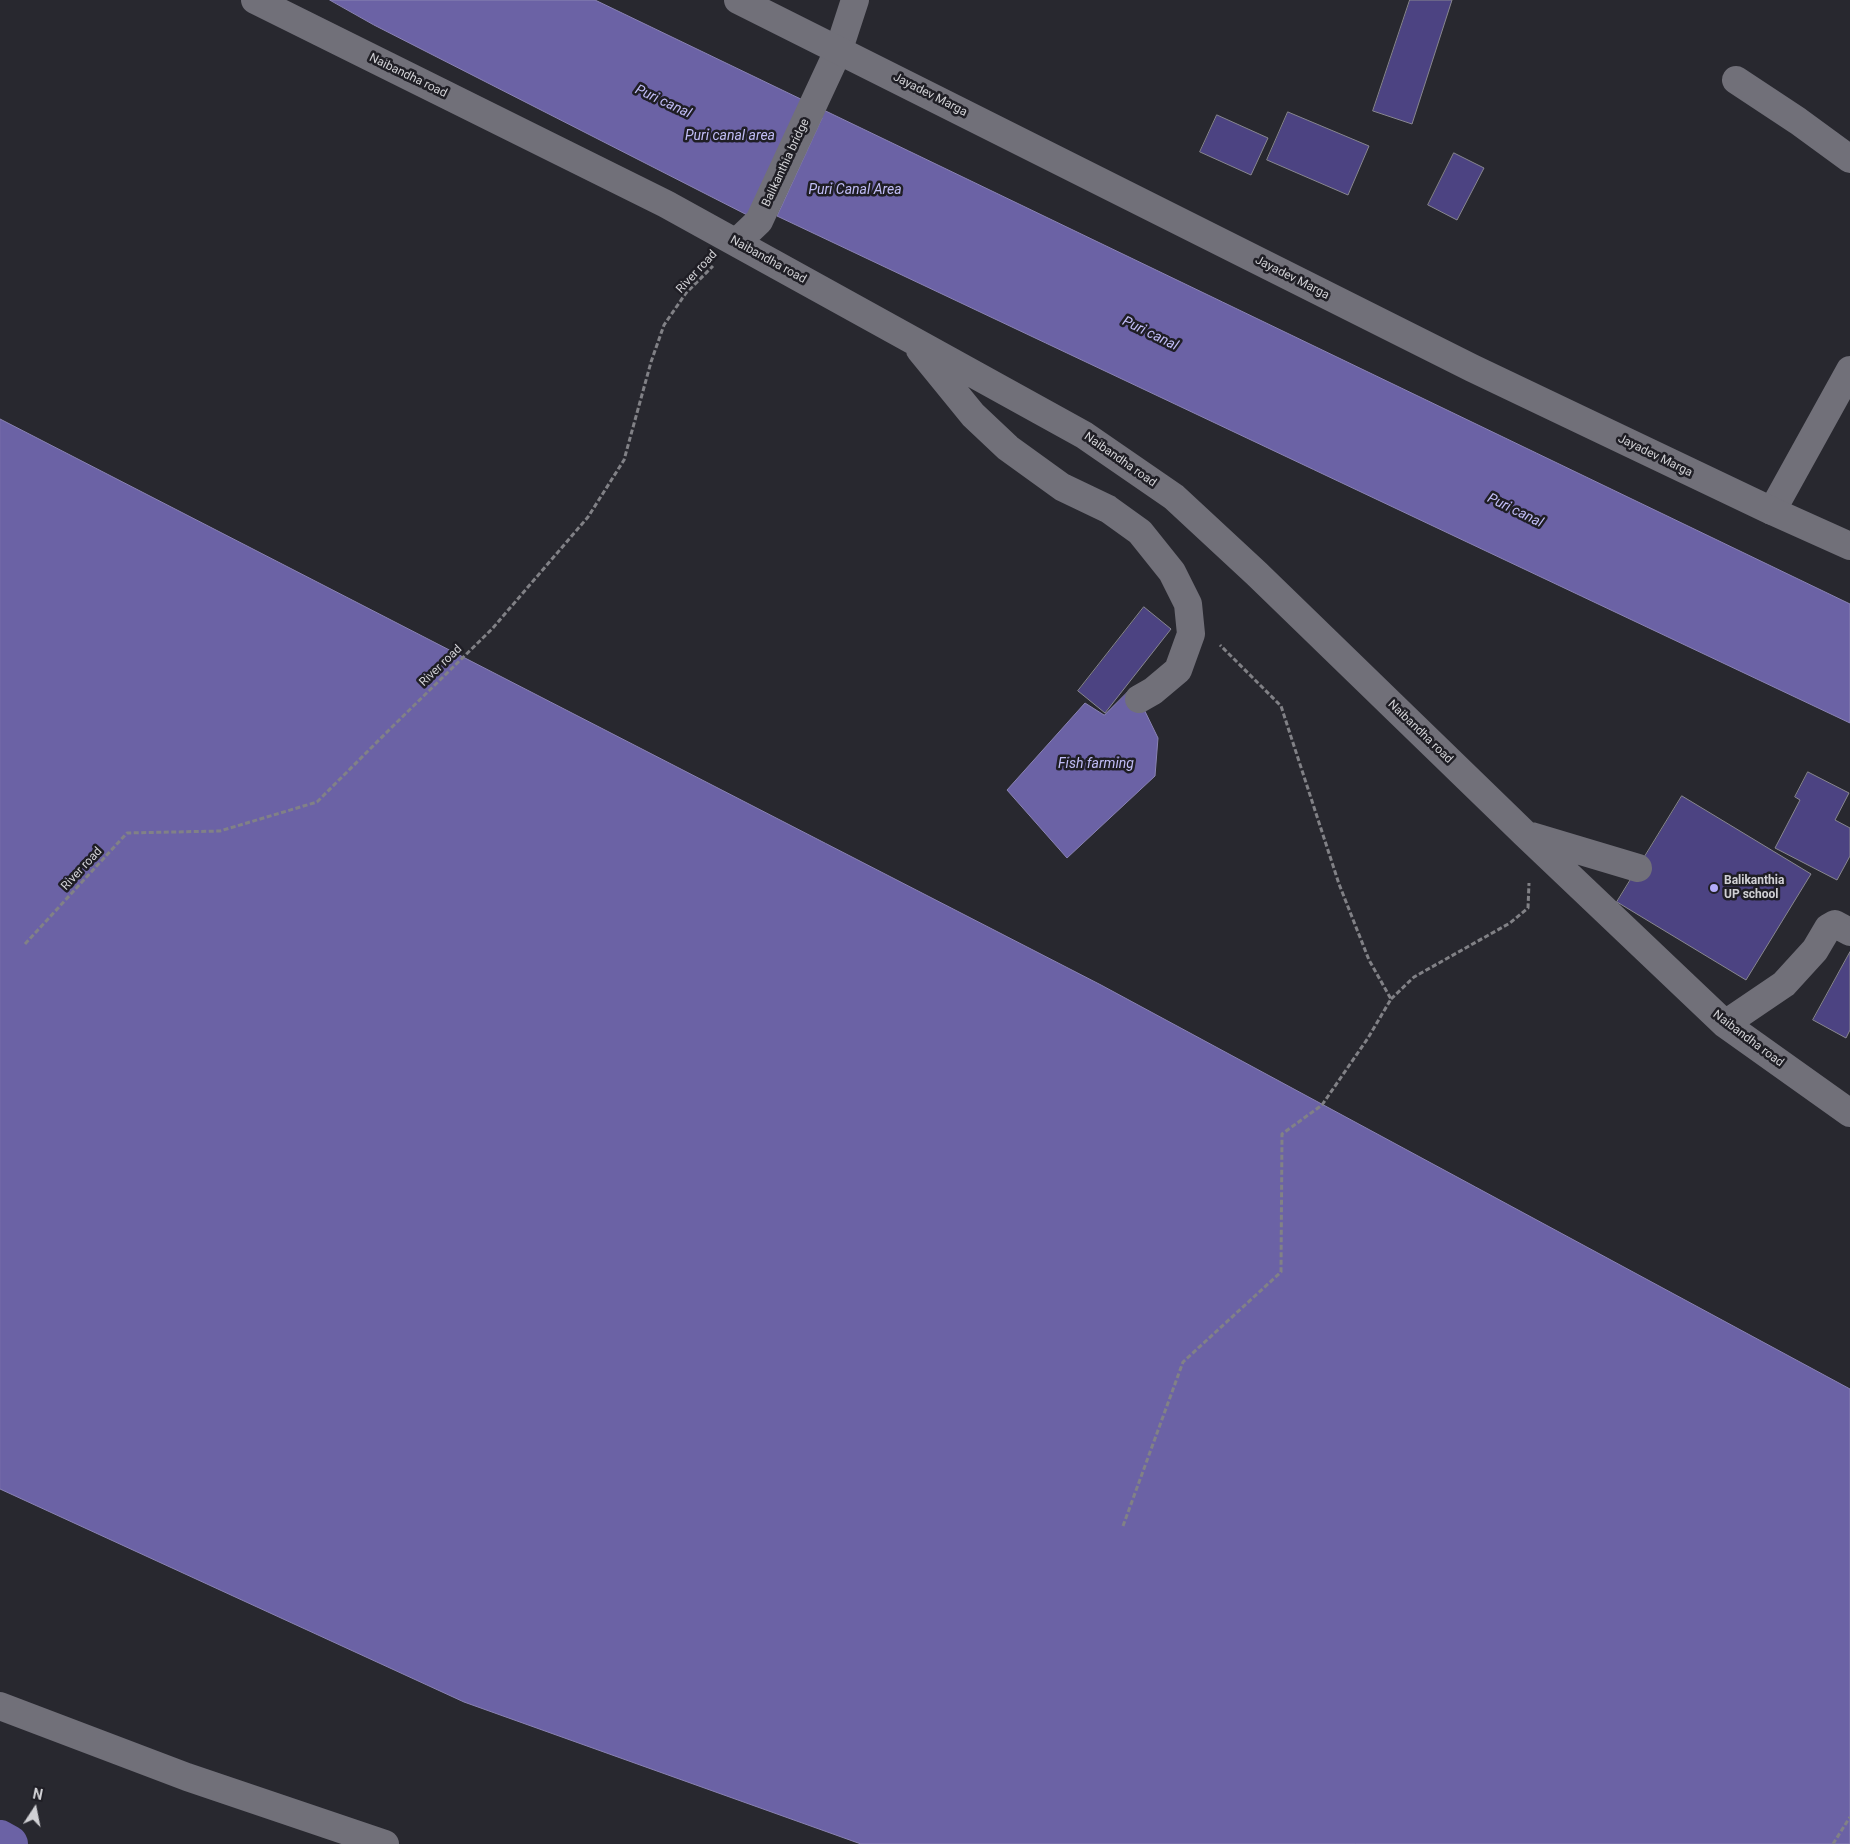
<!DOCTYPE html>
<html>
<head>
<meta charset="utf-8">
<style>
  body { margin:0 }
  #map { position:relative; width:1850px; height:1844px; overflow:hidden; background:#28282f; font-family:Roboto,sans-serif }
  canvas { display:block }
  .north { position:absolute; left:10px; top:1784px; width:50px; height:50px; -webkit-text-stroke:4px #1f1e25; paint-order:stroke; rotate:11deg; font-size:14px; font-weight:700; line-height:20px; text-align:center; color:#d1d1d5 }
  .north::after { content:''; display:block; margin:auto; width:18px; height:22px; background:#d1d1d5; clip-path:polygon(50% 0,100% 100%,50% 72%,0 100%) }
</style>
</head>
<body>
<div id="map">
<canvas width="1850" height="1844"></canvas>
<div class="north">N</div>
</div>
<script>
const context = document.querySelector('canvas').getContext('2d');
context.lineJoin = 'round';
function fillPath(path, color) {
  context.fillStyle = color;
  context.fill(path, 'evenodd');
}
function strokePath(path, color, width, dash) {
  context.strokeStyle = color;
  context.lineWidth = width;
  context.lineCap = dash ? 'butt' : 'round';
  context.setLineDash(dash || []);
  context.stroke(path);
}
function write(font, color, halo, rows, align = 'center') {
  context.font = font + ' Roboto,sans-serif';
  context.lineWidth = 5;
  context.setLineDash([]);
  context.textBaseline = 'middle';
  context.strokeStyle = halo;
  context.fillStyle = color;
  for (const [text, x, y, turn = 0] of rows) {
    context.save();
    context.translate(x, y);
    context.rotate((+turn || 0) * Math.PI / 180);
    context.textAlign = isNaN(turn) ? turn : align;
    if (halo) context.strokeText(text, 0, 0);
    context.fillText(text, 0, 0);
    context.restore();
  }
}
const water = new Path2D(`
  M330 0H595L1850 604V723L777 216 822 118 759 221 374 25Z
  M0 419 1101 985 1850 1389V1844H861L464 1702 0 1489Z
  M1128 692 1139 699 1158 738 1155 776 1067 858 1007 790 1085 703 1104 715Z`);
fillPath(water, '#6b62a5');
strokePath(water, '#8a83b3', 1);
strokePath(new Path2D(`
  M0 1839 9 1844`), '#6b62a5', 38);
const building = new Path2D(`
  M1410 0H1452L1412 124 1373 111Z
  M1288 112 1369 146 1348 195 1267 160Z
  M1217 115 1268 138 1251 175 1200 152Z
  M1454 153 1484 168 1457 220 1428 205Z
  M1144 607 1171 629 1105 713 1078 691Z
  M1808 772 1849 793 1835 820 1850 828V856L1837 880 1775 848 1800 800 1795 797Z
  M1682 796 1811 874 1746 980 1617 902Z
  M1850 952V1030L1846 1038 1813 1020Z`);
fillPath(building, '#4c4382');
strokePath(building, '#888790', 1);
strokePath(new Path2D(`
  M25 944 127 833 220 831 317 802 391 728 492 629 588 517 624 460 651 362 664 325 686 293 713 266
  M1391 999 1414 977 1510 923 1528 908 1529 883
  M1123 1526 1183 1362 1281 1272 1282 1134 1322 1105 1368 1038 1391 999 1369 960 1339 884 1281 706 1220 645
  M1833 1844 1850 1817`), '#818186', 3, [5, 2.5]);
strokePath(new Path2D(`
  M255 0 666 204 1084 435 1174 497 1257 574 1525 834 1725 1024 1850 1113
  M1736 80 1798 121 1850 159
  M737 242 759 221 839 49 855 0
  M920 350 973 415 1008 448 1062 487 1108 509 1140 532 1172 572 1188 604 1191 634 1178 670 1153 691 1139 699
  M1772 511 1850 370
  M1531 836 1638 868
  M1725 1024 1784 984 1815 950 1828 928 1835 924 1850 932
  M0 1706 187 1777 385 1844`), '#717079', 28);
strokePath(new Path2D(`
  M738 0 1472 368 1772 511 1850 546`), '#717079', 28);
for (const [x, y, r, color] of [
  [1714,888,5,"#b4acf9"]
]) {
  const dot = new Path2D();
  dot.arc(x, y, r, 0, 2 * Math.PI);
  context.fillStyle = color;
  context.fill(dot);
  strokePath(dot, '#1f1e25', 2);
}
write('12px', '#d1d1d5', '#1f1e25', [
  ["Naibandha road",408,76,26],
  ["Jayadev Marga",930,95,27],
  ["Balikanthia bridge",786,163,-65],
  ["Naibandha road",768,260,29],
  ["River road",697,272,-47],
  ["Jayadev Marga",1292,278,27],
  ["Jayadev Marga",1655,456,26],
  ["Naibandha road",1120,460,35],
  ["River road",441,666,-44],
  ["Naibandha road",1420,732,44],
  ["River road",82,869,-47],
  ["Naibandha road",1748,1039,37]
]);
write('bold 12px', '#d1d1d5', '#1f1e25', [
  ["Balikanthia",1724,881],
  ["UP school",1724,895]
], 'left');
write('italic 14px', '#c1bdf6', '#1f1e25', [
  ["Puri canal",663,102,25],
  ["Puri canal area",730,136],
  ["Puri Canal Area",855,190],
  ["Puri canal",1150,334,26],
  ["Puri canal",1515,511,26],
  ["Fish farming",1096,764]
]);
</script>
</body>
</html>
